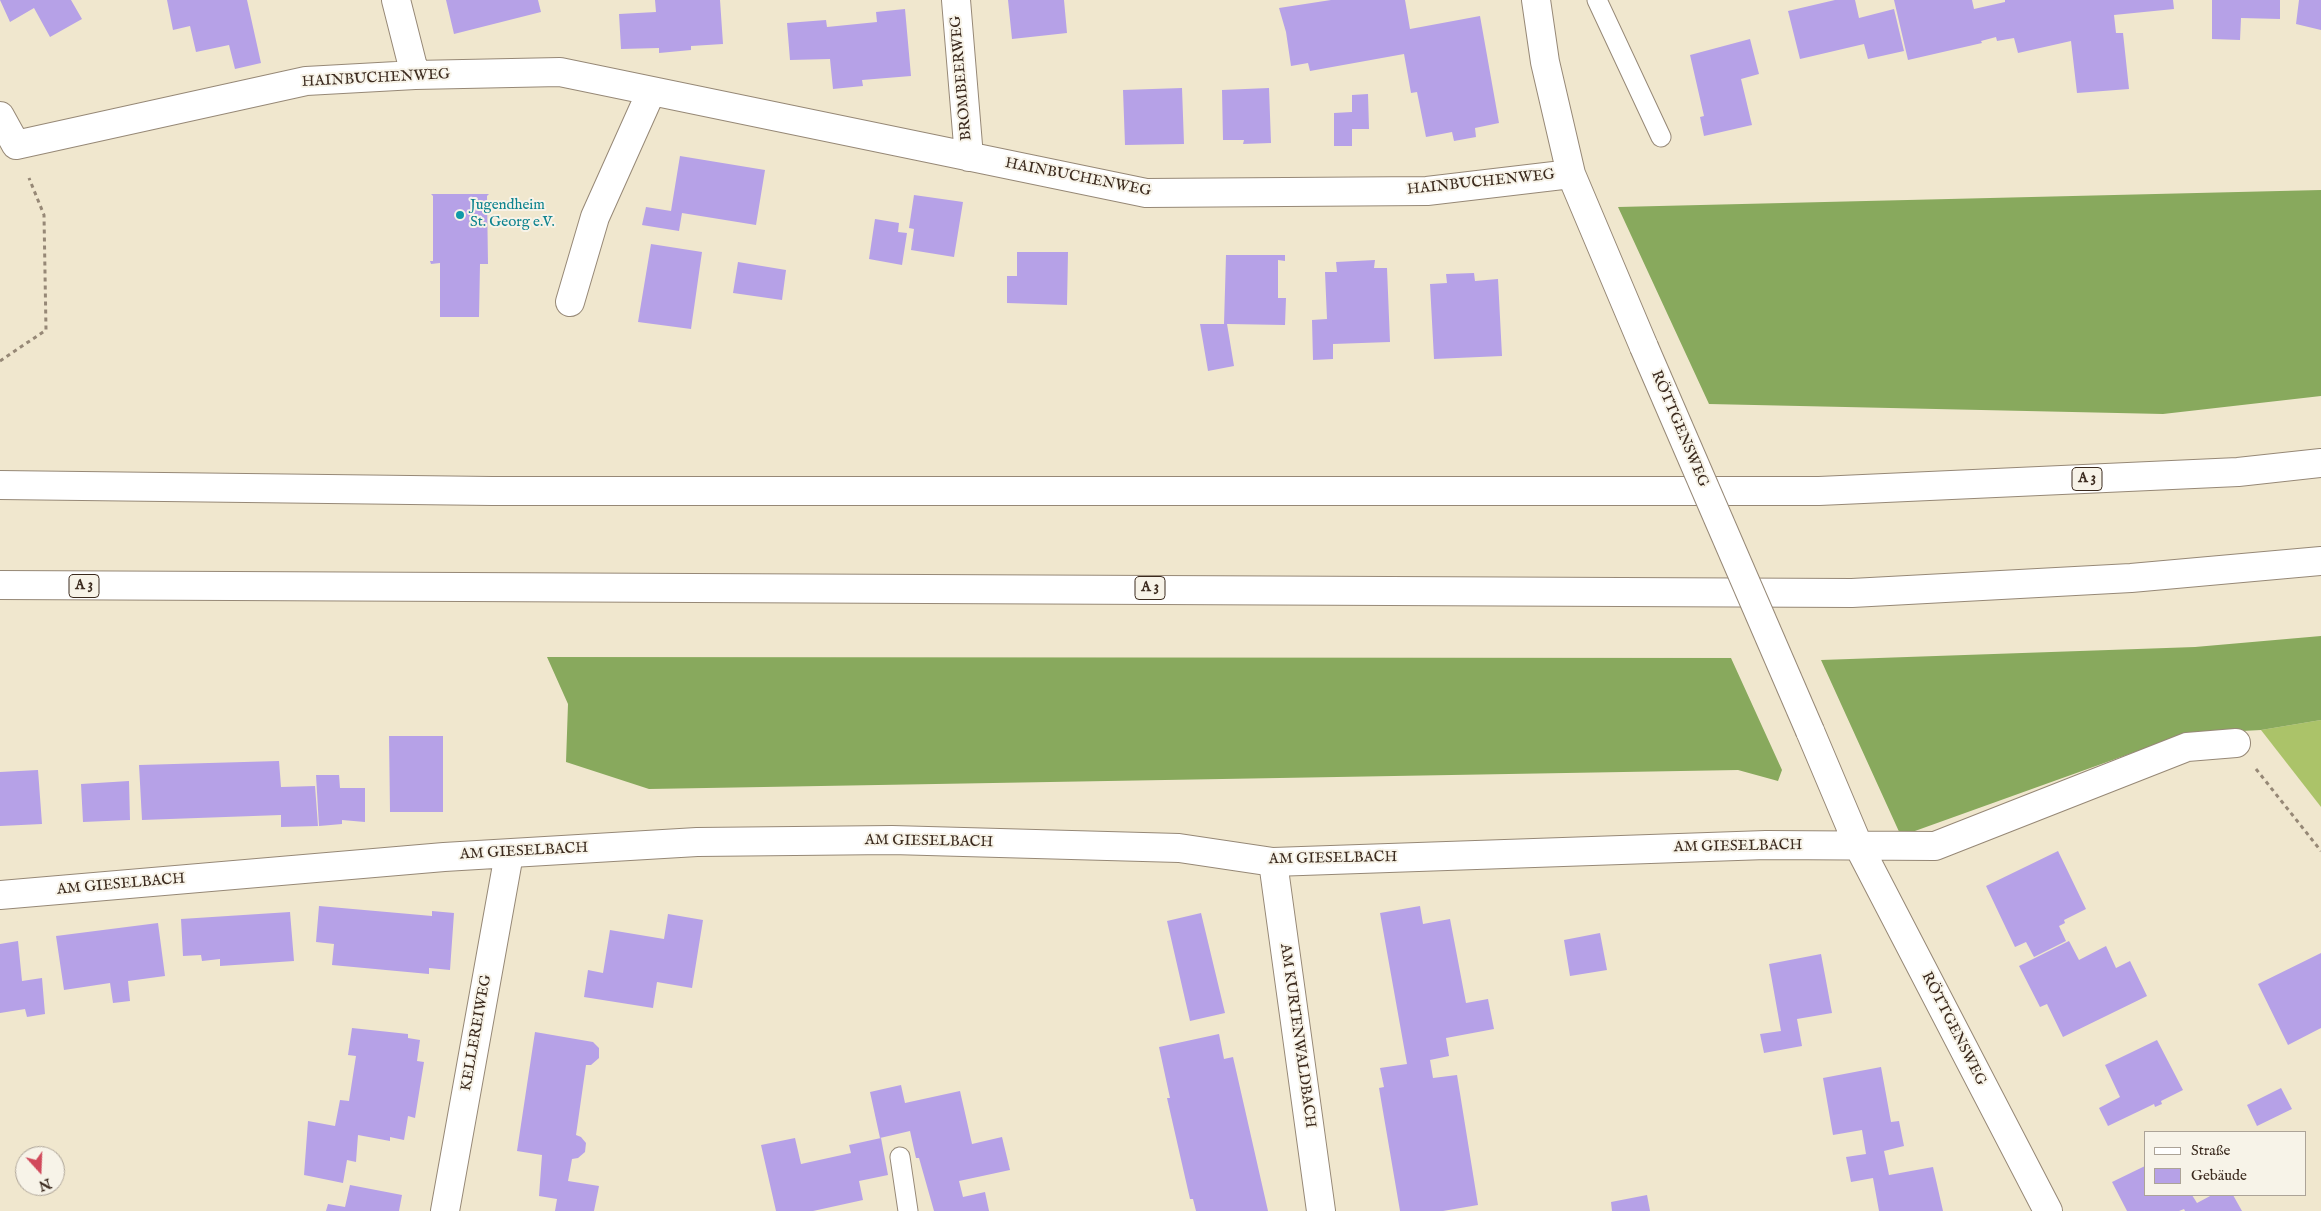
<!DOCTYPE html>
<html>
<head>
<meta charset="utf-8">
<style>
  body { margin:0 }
  #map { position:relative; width:2321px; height:1211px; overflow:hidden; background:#f0e7ce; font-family:"IM FELL English",serif }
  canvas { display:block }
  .legend { position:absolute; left:2144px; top:1131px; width:162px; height:65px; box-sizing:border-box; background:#f7f3e8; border:1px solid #aca397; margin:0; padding:6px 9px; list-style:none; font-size:15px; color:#3b2a1e }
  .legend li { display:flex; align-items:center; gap:10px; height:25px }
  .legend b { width:25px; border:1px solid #aca397 }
  .north { position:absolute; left:15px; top:1146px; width:50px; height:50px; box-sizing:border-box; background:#f7f3e8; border:1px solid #aca397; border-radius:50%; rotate:160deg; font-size:14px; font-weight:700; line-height:20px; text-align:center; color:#3b2a1e }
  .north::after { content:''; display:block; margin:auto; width:18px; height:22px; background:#d1495b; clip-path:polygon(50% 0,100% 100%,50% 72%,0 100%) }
</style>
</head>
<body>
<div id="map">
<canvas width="2321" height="1211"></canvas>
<ul class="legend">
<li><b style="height:6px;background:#fff"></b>Straße</li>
<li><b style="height:14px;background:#b6a1e7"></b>Gebäude</li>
</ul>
<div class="north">N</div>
</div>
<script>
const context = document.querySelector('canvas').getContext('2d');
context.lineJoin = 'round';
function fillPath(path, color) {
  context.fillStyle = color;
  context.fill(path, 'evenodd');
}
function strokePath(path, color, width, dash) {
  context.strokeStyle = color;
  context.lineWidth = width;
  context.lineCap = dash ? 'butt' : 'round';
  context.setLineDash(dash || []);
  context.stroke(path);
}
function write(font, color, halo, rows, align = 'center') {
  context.font = font + ' "IM FELL English",serif';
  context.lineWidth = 4;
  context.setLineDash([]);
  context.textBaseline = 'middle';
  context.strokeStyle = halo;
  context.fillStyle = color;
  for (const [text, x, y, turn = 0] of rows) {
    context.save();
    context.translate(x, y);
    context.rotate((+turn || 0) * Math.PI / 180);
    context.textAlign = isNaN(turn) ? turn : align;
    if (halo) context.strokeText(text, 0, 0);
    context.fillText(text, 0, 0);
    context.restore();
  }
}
fillPath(new Path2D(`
  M2321 720V807L2261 730Z`), '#abc369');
fillPath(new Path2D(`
  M2321 190V396L2163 414 1709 404 1618 207Z
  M2321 636V720L2261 730 2185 734 1901 836 1821 660 2195 647Z
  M547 657 1731 658 1782 770 1778 781 1738 770 649 789 566 762 568 704Z`), '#88a95d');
fillPath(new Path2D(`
  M0 0H71L82 19 50 37 34 8 10 22Z
  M167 0H247L261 63 235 69 229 45 196 52 190 26 173 30Z
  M446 0H538L541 12 454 34Z
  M655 0H720L723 44 691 46V50L659 53V48L621 49 619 14 656 12Z
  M1008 0H1064L1067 33 1012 39Z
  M1331 0H1405L1410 29 1480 16 1499 123 1475 128 1476 137 1454 141 1452 132 1426 137 1417 92 1411 93 1404 54 1310 71 1308 63 1291 66 1286 32 1279 8Z
  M1835 0H1855L1859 18 1894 9 1904 51 1868 59 1864 44 1800 59 1788 11Z
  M1894 0H1972L1974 9 2005 2V0H2173L2174 9 2114 15 2116 33H2123L2129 89 2077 93 2071 41 2018 53 2014 38 1997 41 1996 37 1981 41 1982 43 1908 60Z
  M2212 0H2280V19L2241 18 2240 40 2212 39Z
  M2299 0H2321V30L2296 24Z
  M905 9 911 76 862 80 863 86 833 89 830 59 790 60 787 23 826 20 827 27 877 22 876 12Z
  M1750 39 1759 74 1741 79 1752 125 1704 136 1700 117 1704 116 1690 55Z
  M1182 88 1184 144 1125 145 1123 90Z
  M1269 88 1271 143 1243 144 1244 140H1223L1222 90Z
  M1368 94 1369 129H1352V146H1334V113L1352 112V95Z
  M680 156 765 170 756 225 682 213 679 231 642 225 646 207 671 211Z
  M431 194H489L487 196 488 264H480L479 317H440V263L431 264 430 261H433V196Z
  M914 195 963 202 954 257 911 250 914 229 909 228Z
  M875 219 899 223 898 232 907 233 902 265 869 259Z
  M651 244 702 252 691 329 638 322Z
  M1017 252H1068L1067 305 1007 303V276H1017Z
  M1226 255H1285V261L1278 260V298H1286L1285 325 1227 324 1234 366 1208 371 1200 324H1224Z
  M1375 260 1374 268H1387L1390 342 1333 344V359L1313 360 1312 320 1327 319 1325 272H1337L1336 262Z
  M738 262 786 270 782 300 733 293Z
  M1474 273 1475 281 1498 279 1502 356 1434 359 1430 284 1447 283 1446 274Z
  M389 736H443V812H390Z
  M279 761 281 787 315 786 318 826 281 827V815L142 820 139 765Z
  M38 770 42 824 0 826V772Z
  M316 775H339L340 788H365V822L342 820V824L319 826Z
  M129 781 130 820 83 822 81 784Z
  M2058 851 2086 909 2064 920 2065 923 2059 926 2066 941 2034 957 2026 942 2015 947 1986 886Z
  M319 906 432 916V911L454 913 450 970 429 968V974L332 965 334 944 316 942Z
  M1420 906 1423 924 1450 919 1466 1003 1488 999 1494 1029 1446 1038 1449 1056 1430 1060 1433 1078 1457 1075 1478 1205 1443 1211H1400L1379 1088 1384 1087 1380 1068 1407 1064 1380 913Z
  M290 912 294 961 220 966V959L202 961 201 955 183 956 181 919Z
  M1201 913 1225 1013 1190 1021 1167 921Z
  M668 914 703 920 692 988 657 982 653 1008 584 997 588 970 603 973 610 930 664 939Z
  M158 923 165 976 128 981 130 1001 113 1003 110 983 64 990 56 936Z
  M1600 933 1607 970 1570 976 1564 940Z
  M18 941 22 981 42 978 45 1014 27 1017 25 1009 0 1013V944Z
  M2069 941 2079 960 2106 946 2116 968 2130 961 2147 996 2063 1037 2047 1004 2040 1007 2019 966Z
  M2321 953V1028L2288 1045 2258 984Z
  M1821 954 1832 1013 1797 1019 1802 1046 1764 1053 1760 1034 1781 1031 1769 964Z
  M352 1028 408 1034V1038L420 1040 417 1061 424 1062 415 1118 408 1116 404 1140 390 1137V1141L358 1135 356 1162 347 1160 343 1183 304 1175 308 1121 335 1126 340 1100 349 1101 356 1056 348 1055Z
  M535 1032 593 1042 599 1048V1058L591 1065H586L576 1135 581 1137 586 1143 585 1152 578 1158 572 1159 568 1181 599 1186 594 1211H555L557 1199 539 1196 542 1155 517 1151Z
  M1219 1034 1224 1059 1233 1057 1268 1211H1196L1193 1199H1190L1167 1098H1170L1159 1047Z
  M2157 1040 2183 1090 2161 1101 2162 1104 2155 1107 2154 1104 2108 1126 2099 1108 2120 1097 2105 1065Z
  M1881 1067 1891 1122 1899 1121 1904 1146 1884 1151 1889 1175 1933 1167 1943 1211H1879L1873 1178 1851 1182 1846 1157 1866 1154 1862 1130 1833 1135 1823 1078Z
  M901 1085 905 1103 960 1091 972 1144 1002 1137 1010 1170 959 1181 963 1197 985 1192 989 1211H934L919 1158H916L910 1131 880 1138 870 1092Z
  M2281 1088 2292 1109 2257 1126 2247 1105Z
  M795 1138 801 1164 851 1153 849 1145 881 1138 888 1175 859 1181 863 1200 813 1211H776L761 1145Z
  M2145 1166V1195H2192L2197 1203 2212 1195H2233L2242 1211H2185L2184 1209 2179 1211H2127L2112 1182Z
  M350 1185 402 1195 399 1211H326L328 1204 345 1207Z
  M1647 1195 1650 1211H1612L1611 1202Z`), '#b6a1e7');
const lane = new Path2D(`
  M1597 0 1661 137
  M900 1157 908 1211`);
const street = new Path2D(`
  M396 0 415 75
  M956 0 969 157
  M1536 0 1545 62 1571 174 1644 347
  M0 116 16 145 306 81 415 75 560 72 1146 193 1427 191 1571 174
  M570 302 595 217 651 92
  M1810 731 1859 847 2048 1211
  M1273 862 1321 1211
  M0 895 444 857 697 842 892 840 1179 848 1273 862 1766 845 1935 846 2187 747 2236 743
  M445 1211 509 854`);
const highway = new Path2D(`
  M0 485 492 491H1819L2238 472 2321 463
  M0 585 1852 593 2131 578 2321 561`);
strokePath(lane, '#968876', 21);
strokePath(street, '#968876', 30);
strokePath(highway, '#968876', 30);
strokePath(new Path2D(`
  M0 361 46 330 44 215 29 178
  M2256 769 2321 851`), '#968876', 3, [4, 4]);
strokePath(lane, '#fff', 19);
strokePath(street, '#fff', 28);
strokePath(highway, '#fff', 28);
const streetBridge = new Path2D(`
  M1644 347 1810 731`);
strokePath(streetBridge, '#968876', 30, []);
strokePath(streetBridge, '#fff', 28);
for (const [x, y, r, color] of [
  [460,215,5,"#0f9aa8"]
]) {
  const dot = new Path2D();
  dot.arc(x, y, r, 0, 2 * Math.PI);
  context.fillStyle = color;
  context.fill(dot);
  strokePath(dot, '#f7f3e8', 2);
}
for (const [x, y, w] of [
  [2087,479,30],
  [84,586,30],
  [1150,588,30]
]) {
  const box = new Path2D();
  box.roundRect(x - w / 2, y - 11.5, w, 23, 4);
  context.fillStyle = '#f7f3e8';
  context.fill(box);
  strokePath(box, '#3b2a1e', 1);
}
write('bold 14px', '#3b2a1e', null, [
  ["A 3",2087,479],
  ["A 3",84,586],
  ["A 3",1150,588]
]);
write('15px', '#3b2a1e', '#f7f3e8', [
  ["BROMBEERWEG",962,78,-95],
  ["HAINBUCHENWEG",376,79,-3],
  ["HAINBUCHENWEG",1078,178,11],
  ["HAINBUCHENWEG",1481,183,-6],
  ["RÖTTGENSWEG",1679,429,67],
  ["AM GIESELBACH",929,842,1],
  ["AM GIESELBACH",1738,847,-1],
  ["AM GIESELBACH",524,852,-3],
  ["AM GIESELBACH",1333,859,-1],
  ["AM GIESELBACH",121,885,-5],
  ["RÖTTGENSWEG",1953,1029,63],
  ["KELLEREIWEG",477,1033,-80],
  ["AM KURTENWALDBACH",1297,1036,82]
]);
write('15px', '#0d838f', '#f7f3e8', [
  ["Jugendheim",470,206],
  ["St. Georg e.V.",470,223]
], 'left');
</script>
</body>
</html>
